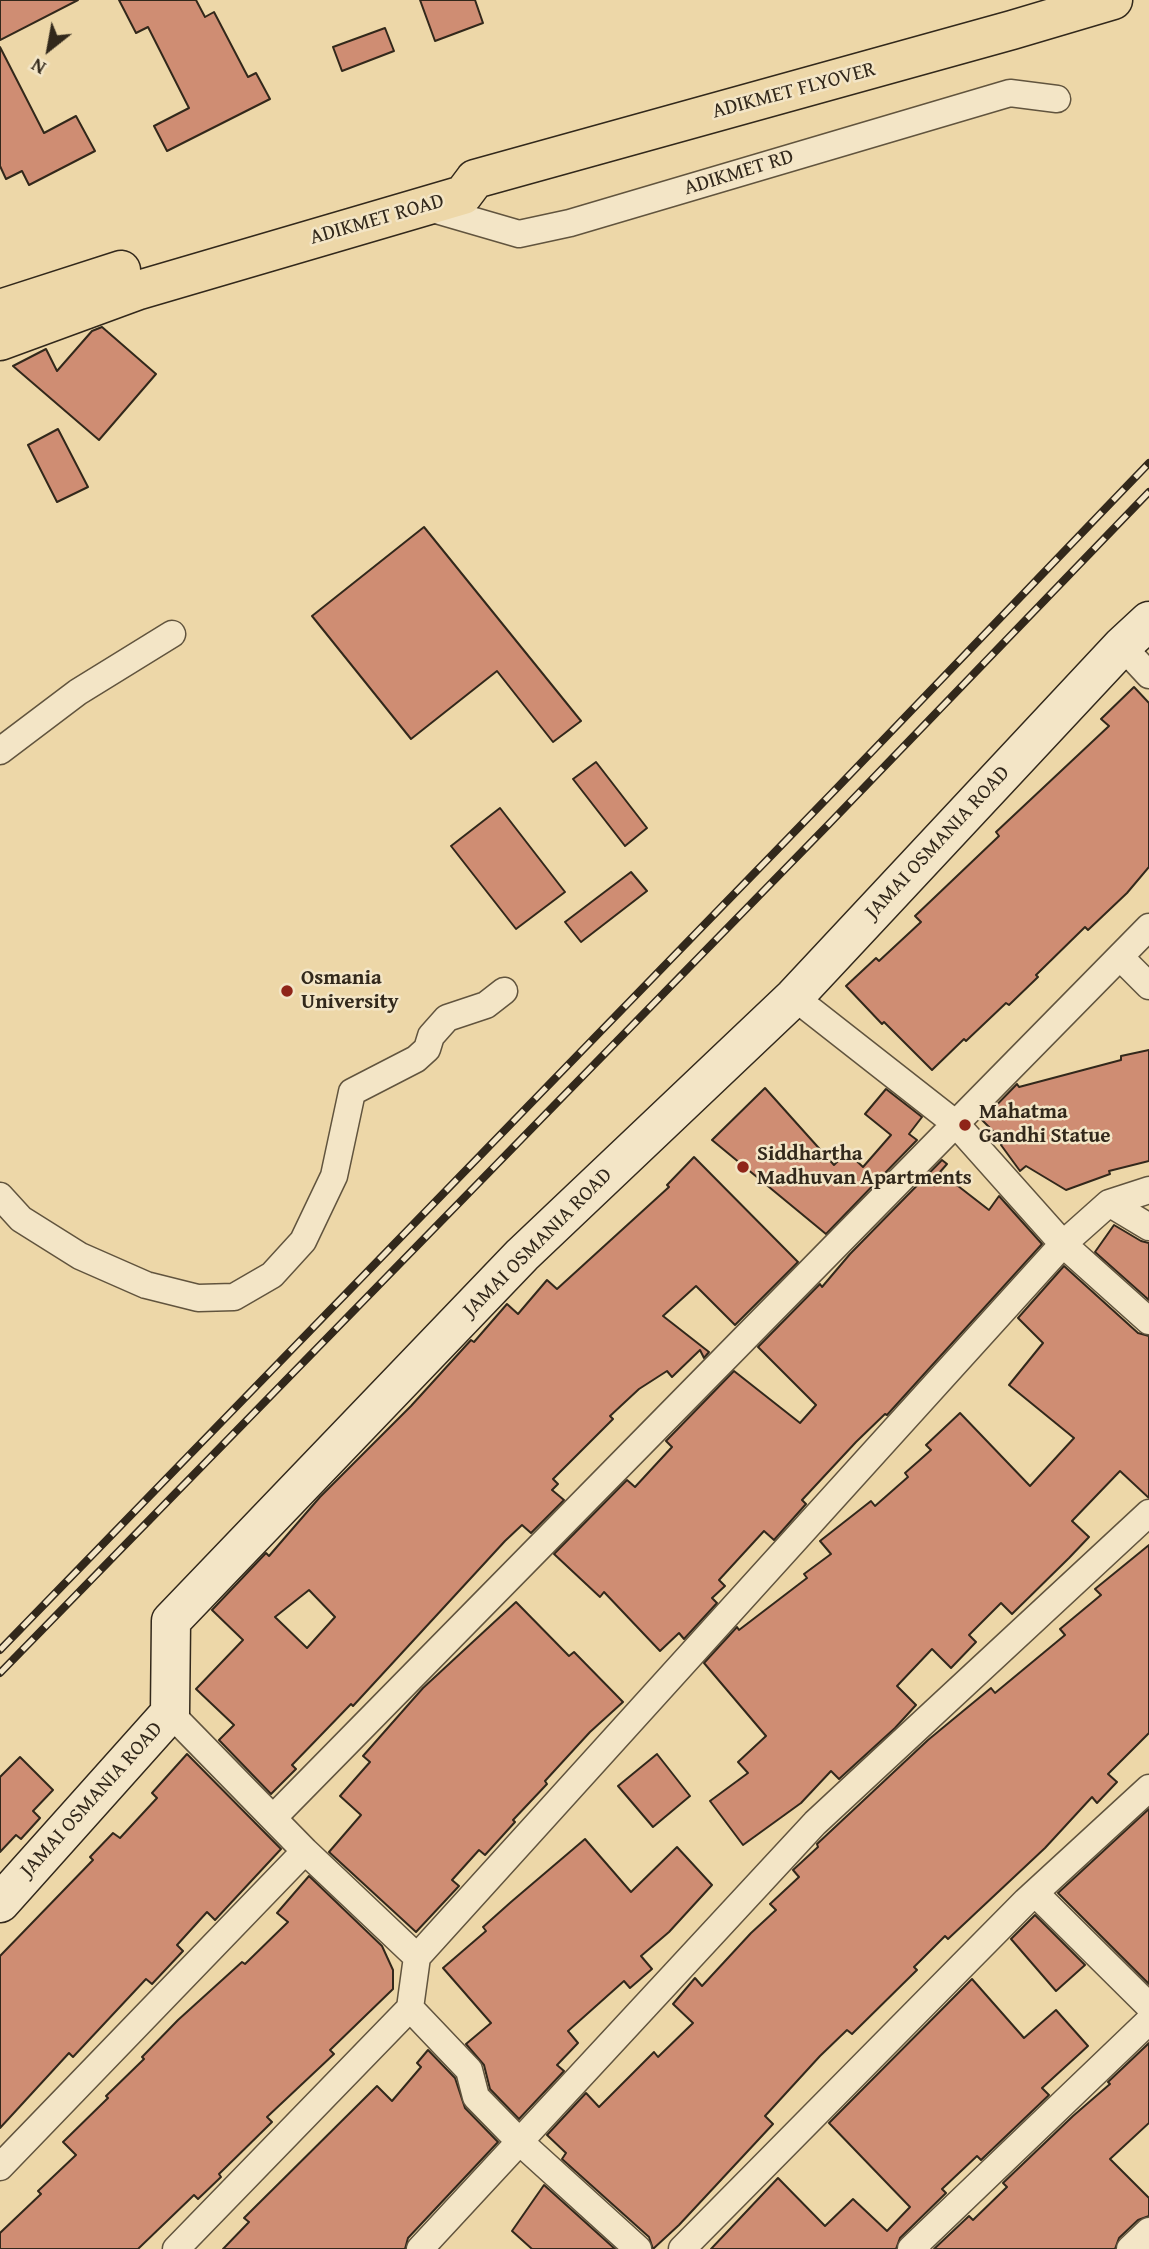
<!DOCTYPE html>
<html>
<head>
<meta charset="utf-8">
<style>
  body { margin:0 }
  #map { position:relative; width:1149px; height:2249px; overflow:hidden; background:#edd7a8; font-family:"Gentium Book Plus",serif }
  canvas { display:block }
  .north { position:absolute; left:14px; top:14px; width:70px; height:70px; -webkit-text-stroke:5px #f3e5c6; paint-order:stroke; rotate:211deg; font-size:19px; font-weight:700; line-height:28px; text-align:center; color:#32281b }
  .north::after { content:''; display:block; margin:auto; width:24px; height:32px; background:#32281b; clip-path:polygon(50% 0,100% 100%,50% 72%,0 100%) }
</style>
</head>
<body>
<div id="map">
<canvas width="1149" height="2249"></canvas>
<div class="north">N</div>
</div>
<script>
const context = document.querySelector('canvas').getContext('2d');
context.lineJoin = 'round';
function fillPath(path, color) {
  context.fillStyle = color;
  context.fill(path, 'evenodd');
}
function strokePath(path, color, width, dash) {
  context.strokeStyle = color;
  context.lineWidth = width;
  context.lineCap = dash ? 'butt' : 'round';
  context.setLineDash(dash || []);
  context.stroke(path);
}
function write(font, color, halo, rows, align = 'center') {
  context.font = font + ' "Gentium Book Plus",serif';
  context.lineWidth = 5;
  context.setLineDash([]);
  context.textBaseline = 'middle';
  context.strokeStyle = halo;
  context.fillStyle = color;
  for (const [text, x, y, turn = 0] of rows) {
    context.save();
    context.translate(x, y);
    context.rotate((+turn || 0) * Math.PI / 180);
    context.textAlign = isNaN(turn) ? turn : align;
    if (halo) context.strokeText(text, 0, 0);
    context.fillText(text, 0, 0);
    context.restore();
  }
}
const building = new Path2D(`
  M0 0H78L0 40Z
  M119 0H196L205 17 214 12 248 77 256 73 270 99 167 151 154 126 189 108 148 27 136 33Z
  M420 0H475L483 23 435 41Z
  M385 28 394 51 342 71 333 47Z
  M0 47 44 133 76 116 95 151 29 185 22 171 6 179 0 166Z
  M102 327 156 374 99 440 13 366 46 349 57 371 92 331Z
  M58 429 88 487 57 502 28 445Z
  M424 527 581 721 553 742 497 671 411 739 312 616Z
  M1134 687 1149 703V867L1127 893 1088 930 1085 927 1036 975 1038 977 1009 1005 1006 1003 966 1041 964 1039 932 1070 884 1022 882 1024 846 986 876 958 879 961 921 922 915 916 999 836 996 832 1109 726 1101 719Z
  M596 762 647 828 625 846 573 779Z
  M500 808 565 892 516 929 451 846Z
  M631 872 647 891 581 942 565 922Z
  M1149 1050V1161L1109 1171 1110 1174 1066 1190 1026 1166 1020 1171 1001 1145 1004 1142 982 1120 1017 1084 1019 1087 1121 1060V1056Z
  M765 1088 834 1165 847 1152 863 1167 891 1135 865 1114 886 1089 922 1117 909 1134 917 1140 826 1234 712 1140Z
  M694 1157 798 1262 735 1325 696 1286 663 1316 709 1352 704 1358 700 1350 672 1377 667 1371 639 1389 610 1416 613 1419 553 1479 558 1484 552 1490 564 1500 531 1533 522 1525 505 1541 353 1706 351 1704 292 1765 296 1769 271 1794 219 1740 234 1725 196 1689 243 1640 212 1610 266 1553 269 1556 320 1497 411 1406 471 1340 474 1342 507 1304 518 1314 547 1280 557 1289 669 1187 667 1185ZM309 1590 335 1617 307 1648 275 1617Z
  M942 1160 947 1164 940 1172 989 1210 999 1196 1042 1244 887 1415 885 1414 856 1442 802 1500 806 1504 774 1540 764 1531 719 1580 725 1586 712 1598 717 1603 684 1639 679 1633 660 1651 604 1592 600 1597 554 1554 627 1480 635 1487 672 1447 666 1441 734 1371 800 1423 816 1405 758 1347 820 1284 822 1287 850 1254Z
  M1114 1225 1141 1241 1149 1243V1300L1095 1252Z
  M1064 1266 1138 1333 1149 1336V1498L1120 1471 1072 1521 1089 1537 1069 1558 1012 1614 1001 1603 969 1635 976 1642 951 1668 932 1649 897 1686 916 1705 895 1728 839 1779 831 1771 801 1803 743 1845 710 1801 748 1773 738 1762 766 1736 704 1663 737 1627 739 1630 807 1578 804 1574 831 1554 820 1541 871 1501 875 1506 908 1477 905 1473 931 1450 926 1445 960 1413 1030 1486 1074 1438 1009 1385 1043 1343 1018 1318Z
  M1149 1545V1733L1108 1774 1117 1782 1097 1803 1092 1797 1045 1848 948 1939 945 1936 914 1967 917 1970 852 2034 847 2030 820 2056 765 2116 773 2124 679 2225 653 2249 649 2237 562 2159 566 2153 547 2135 586 2093 599 2107 654 2052 658 2057 693 2023 673 2004 695 1978 702 1986 751 1933 776 1910 770 1904 799 1877 793 1870 818 1847 817 1844 928 1740 991 1688 995 1693 1065 1635 1060 1629 1101 1595 1095 1589Z
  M516 1602 569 1656 574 1652 623 1702 590 1732 545 1781 547 1784 513 1820 515 1822 485 1855 479 1850 452 1880 459 1886 416 1932 329 1852 361 1815 340 1796 370 1762 363 1756 423 1688Z
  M187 1754 281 1849 215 1920 207 1912 177 1945 183 1951 152 1984 146 1979 73 2057 69 2053 0 2128V1956L93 1860 90 1857 113 1833 120 1838 157 1798 152 1793Z
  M657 1754 690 1796 653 1827 618 1786Z
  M20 1757 53 1790 33 1811 40 1818 21 1839 16 1835 0 1852V1777Z
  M1149 1809V1984L1058 1893Z
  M585 1839 631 1892 677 1847 712 1885 669 1932 641 1956 652 1969 630 1988 624 1981 568 2031 578 2043 557 2065 564 2071 519 2119 490 2089 484 2065 466 2044 491 2023 443 1968 486 1931 483 1927 511 1902Z
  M309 1876 382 1946 393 1970V1989L330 2050 334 2054 267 2117 272 2122 219 2174 221 2177 198 2199 194 2195 138 2249H0V2233L41 2194 38 2191 76 2155 63 2142 108 2098 106 2096 144 2059 142 2057 178 2020 242 1962 245 1964 288 1922 277 1913Z
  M1035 1915 1085 1965 1056 1991 1011 1939Z
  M972 1979 1024 2038 1056 2010 1088 2046 1042 2088 1049 2095 981 2160 977 2156 942 2189 946 2193 900 2238 896 2249H711L778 2178 825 2226 853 2199 887 2231 910 2207 829 2123Z
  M1149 2043V2123L1110 2159 1149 2198V2216L1138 2220 1119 2238 1115 2249H934L969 2216 973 2220 1007 2187 1003 2183 1073 2116 1110 2084 1108 2082Z
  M428 2050 455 2078 465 2108 498 2142 408 2238 405 2249H223L249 2222 244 2218 377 2086 392 2101 421 2067 417 2063Z
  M544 2185 615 2249H532L512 2231Z`);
fillPath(building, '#cf8d73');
strokePath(building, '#32281b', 2);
const street = new Path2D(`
  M426 207 519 234 570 223 1010 93 1057 99
  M1122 646 1149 675
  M0 751 78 692 172 634
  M1120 957 1149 986
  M794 997 956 1124 1063 1244 1149 1321
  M0 1196 21 1219 80 1256 146 1285 198 1298 234 1297 272 1275 303 1241 334 1176 352 1092 416 1059 427 1049 431 1036 447 1018 486 1005 504 991
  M1109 1203 1149 1227
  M170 1713 305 1851 417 1957 410 2008 469 2070 476 2097 520 2142 638 2249
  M273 1818 1149 927
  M1035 1893 1149 2006
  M417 1957 1063 1244 1109 1203 1149 1190
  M0 2167 305 1851
  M176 2249 410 2008
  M420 2249 815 1823 1149 1513
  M682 2249 1026 1901 1149 1788
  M911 2249 1149 2021
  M1130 2249 1149 2231`);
const secondary = new Path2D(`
  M0 1903 170 1713 171 1621 522 1255 794 997 1122 646 1149 621`);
const primary = new Path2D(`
  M475 179 1012 30 1113 0
  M0 309 121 270
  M0 341 139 290 463 195 475 179`);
strokePath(street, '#61543e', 29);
strokePath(secondary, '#32281b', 41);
strokePath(primary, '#32281b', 41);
strokePath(street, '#f3e5c6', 26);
strokePath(secondary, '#f3e5c6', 38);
strokePath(primary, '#edd7a8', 38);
const rail = new Path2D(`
  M0 1650 836 789 1149 463
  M0 1673 828 825 1149 492`);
strokePath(rail, '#32281b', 8);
strokePath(rail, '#f3e5c6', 5, [16]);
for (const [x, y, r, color] of [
  [287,991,7,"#8f2418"],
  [965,1125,7,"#8f2418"],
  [743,1167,7,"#8f2418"]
]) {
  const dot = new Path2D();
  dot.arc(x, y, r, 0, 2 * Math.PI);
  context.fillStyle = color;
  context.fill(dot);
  strokePath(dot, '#f3e5c6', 2.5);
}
write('21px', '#32281b', '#f3e5c6', [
  ["ADIKMET FLYOVER",794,91,-15],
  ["ADIKMET RD",739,173,-17],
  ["ADIKMET ROAD",377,220,-16],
  ["JAMAI OSMANIA ROAD",938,843,-47],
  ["JAMAI OSMANIA ROAD",538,1243,-45],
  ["JAMAI OSMANIA ROAD",92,1800,-48]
]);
write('bold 21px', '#32281b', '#f3e5c6', [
  ["Osmania",301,979],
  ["University",301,1003],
  ["Mahatma",979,1113],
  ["Gandhi Statue",979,1137],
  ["Siddhartha",757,1155],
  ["Madhuvan Apartments",757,1179]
], 'left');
</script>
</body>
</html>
